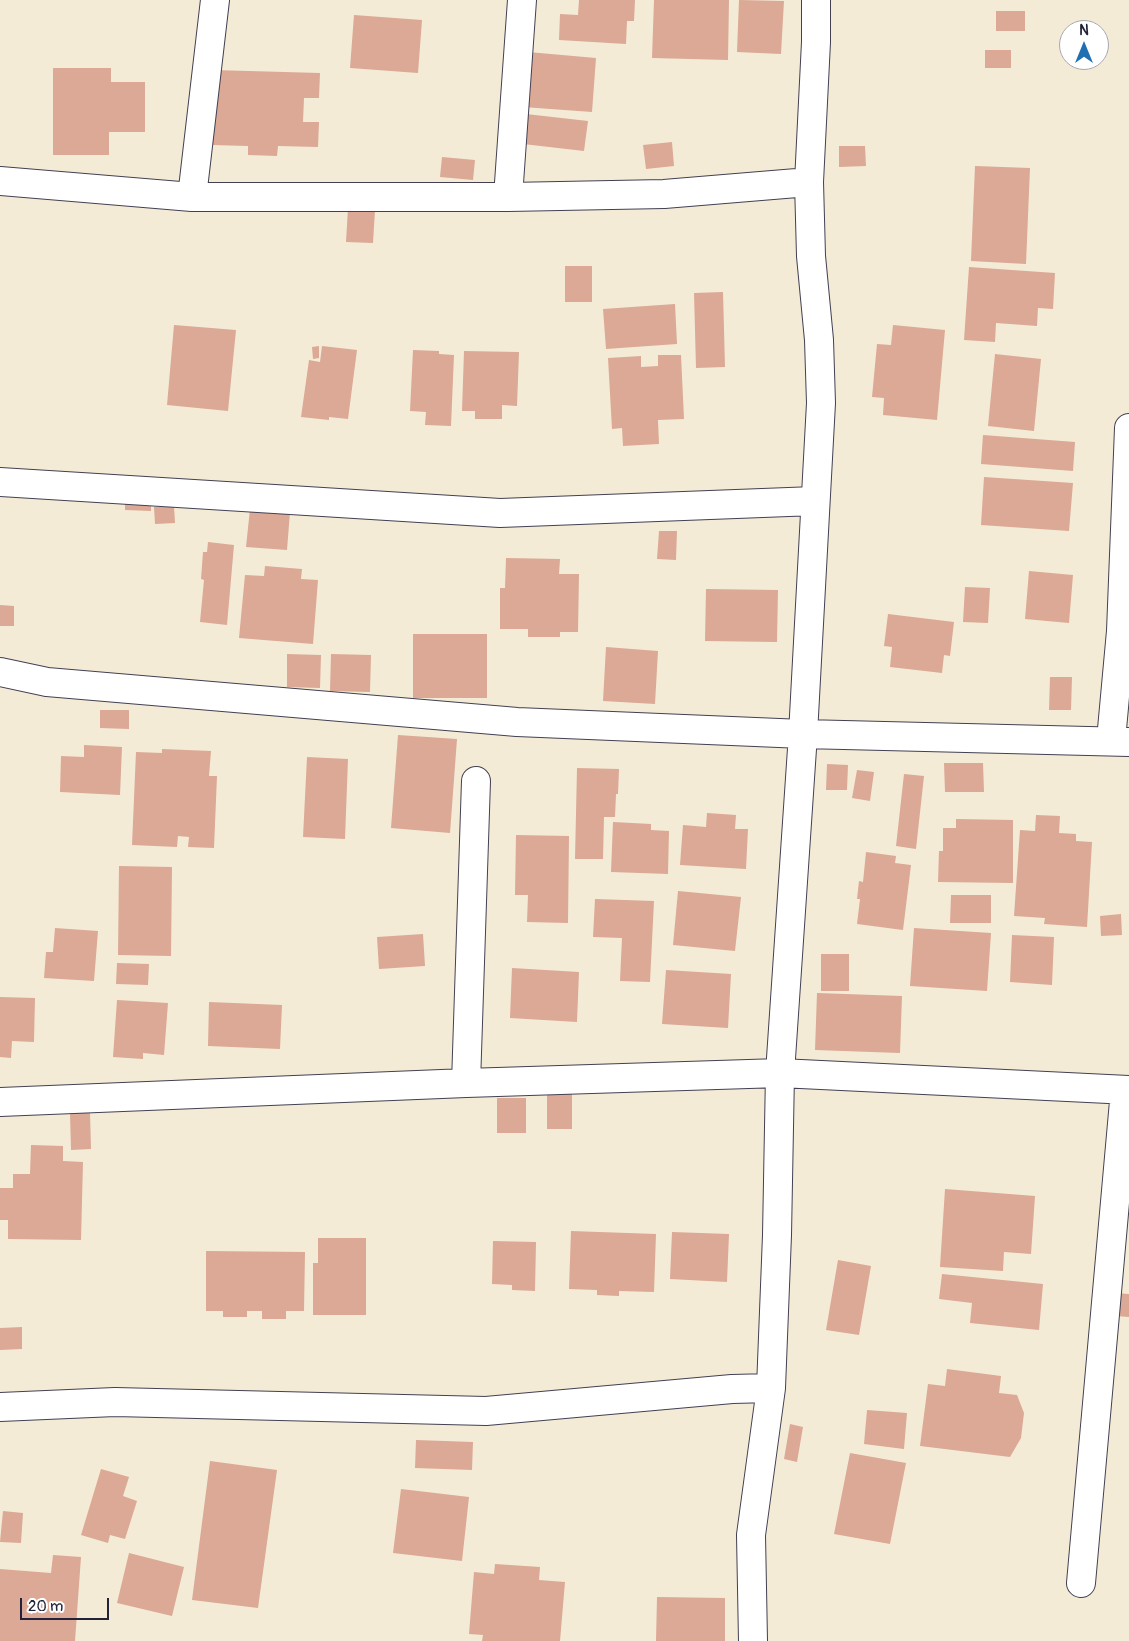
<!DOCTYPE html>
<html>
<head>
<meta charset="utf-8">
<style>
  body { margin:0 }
  #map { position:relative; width:1129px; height:1641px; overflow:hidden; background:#f4ebd6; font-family:Pangolin,sans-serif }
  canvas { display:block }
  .north { position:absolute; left:1059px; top:20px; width:50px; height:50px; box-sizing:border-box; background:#fff; border:1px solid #a7a7b1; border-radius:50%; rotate:0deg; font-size:14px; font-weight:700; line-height:20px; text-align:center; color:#22223b }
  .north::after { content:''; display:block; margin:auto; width:18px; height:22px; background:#1f6fb2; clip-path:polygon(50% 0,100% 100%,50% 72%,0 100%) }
  .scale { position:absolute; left:20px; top:1598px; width:89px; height:22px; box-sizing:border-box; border:2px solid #22223b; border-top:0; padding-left:6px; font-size:15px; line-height:18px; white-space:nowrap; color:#22223b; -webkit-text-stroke:4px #fff; paint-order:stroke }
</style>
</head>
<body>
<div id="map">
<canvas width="1129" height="1641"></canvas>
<div class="north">N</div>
<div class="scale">20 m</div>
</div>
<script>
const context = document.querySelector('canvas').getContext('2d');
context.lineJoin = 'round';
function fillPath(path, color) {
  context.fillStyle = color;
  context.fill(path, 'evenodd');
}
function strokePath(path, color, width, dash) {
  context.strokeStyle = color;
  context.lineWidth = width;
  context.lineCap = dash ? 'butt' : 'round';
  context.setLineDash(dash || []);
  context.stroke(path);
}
fillPath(new Path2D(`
  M579 0H635L634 21H627L626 44 559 40 560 14 578 15Z
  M654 0H729L728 60 652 58Z
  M739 0 784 1 781 54 737 52Z
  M996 11H1025V31H996Z
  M354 15 422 20 418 73 350 68Z
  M985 50H1011V68H985Z
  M528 52 596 58 592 112 523 107Z
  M53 68H111V82H145V132H109V155H53Z
  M213 70 320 73 319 98H304L303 122H319L318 147 278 146 277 156 248 155V146L211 145Z
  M526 114 588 121 584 151 523 144Z
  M672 142 674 166 646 169 643 145Z
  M839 146H865L866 166 839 167Z
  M442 157 475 160 473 180 440 177Z
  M975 166 1030 168 1026 264 971 261Z
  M348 208 375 210 373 243 346 242Z
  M565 266H592V302H565Z
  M969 267 1055 273 1053 309 1038 308 1037 326 996 323 995 342 964 340Z
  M723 292 725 367 696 368 694 293Z
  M675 304 677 344 606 349 603 309Z
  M174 325 236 330 228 411 167 405Z
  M893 325 945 330 937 420 883 415 884 398 872 397 877 344 891 345Z
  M319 346V358L313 359 312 347Z
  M322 346 357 350 348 419 329 417V420L301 417 309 360 320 362Z
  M413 350 439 351V354L454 355 451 426 425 425 426 412 410 411Z
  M464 351 519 352 517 406 502 405V419H475V411H462Z
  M995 354 1041 359 1034 431 988 426Z
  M658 355H681L684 419 658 420 659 444 623 446 622 428 612 429 608 358 641 356V367L658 366Z
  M983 435 1075 442 1073 471 981 464Z
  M984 477 1073 483 1069 531 981 525Z
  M125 498 151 500V511L125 510Z
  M174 506 175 523 155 524 154 507Z
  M250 509 290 512 287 550 246 547Z
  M659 531H677L676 560 657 559Z
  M208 542 234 545 227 625 200 622 204 580 201 579 203 552H207Z
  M506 558 560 559 559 574H579L578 632H560V637H528V629H500V588H505Z
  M265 566 302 569 301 579 318 580 313 644 239 638 245 575 264 576Z
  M1029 571 1073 575 1069 623 1025 619Z
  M965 587 990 588 988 623 963 622Z
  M706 589 778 590 777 642 705 641Z
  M0 605 14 606V626H0Z
  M888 614 954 622 950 656 944 655 942 673 890 667 892 647 884 646Z
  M413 634H487V698H413Z
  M606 647 658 651 655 704 603 701Z
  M287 654 321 655 320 688 287 687Z
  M331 654 371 655 370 692 330 691Z
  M1050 677H1072L1071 710H1049Z
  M100 710H129V729L100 728Z
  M398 735 457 739 450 833 391 828Z
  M84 745 122 747 120 795 60 792 61 756 84 757Z
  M162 749 211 751 209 776H217L214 848 188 847 189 837 178 836 177 847 132 845 136 752 162 753Z
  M307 757 348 759 345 839 303 837Z
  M944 763H983L984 792H945Z
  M827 764 848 765 847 790H826Z
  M577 768 619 769 618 794H616L615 817H604L603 859H575Z
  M857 770 874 772 870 801 852 798Z
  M904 774 924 776 916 849 896 846Z
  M707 813 736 815 735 829H748L746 869 680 865 683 825 706 827Z
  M1036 815 1060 816 1059 833 1076 834V841L1092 842 1087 927 1044 924 1045 918 1014 916 1020 830 1035 831Z
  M956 819 1013 820V883L938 882 939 851H943V828H956Z
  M613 822 651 824V830L669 831 668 874 611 872Z
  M516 835 569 836 568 923 527 922 528 895H515Z
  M866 852 896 856 895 863 911 865 903 930 857 924 860 899H857L859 881 863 882Z
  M119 866 172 867 171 956 118 955Z
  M678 891 741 897 735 951 673 945Z
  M951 895H991V923H950Z
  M595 899 654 901 650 982 620 981 622 938 593 937Z
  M1121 914 1122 935 1101 936 1100 916Z
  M55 928 98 931 94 981 44 978 46 952H53Z
  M914 928 991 933 987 991 910 986Z
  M423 934 425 966 379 969 377 937Z
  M1012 935 1054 937 1052 985 1010 982Z
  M821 954H849V991H821Z
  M117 963 149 964 148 985 116 984Z
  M512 968 579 972 577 1022 510 1018Z
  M666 970 731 974 728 1028 662 1024Z
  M817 993 902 996 900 1053 815 1050Z
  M0 997 35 998 34 1042 12 1041 11 1058 0 1057Z
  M117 1000 168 1003 164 1055 143 1053V1059L113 1057Z
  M209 1002 282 1005 280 1049 208 1046Z
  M547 1092H572V1129H547Z
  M497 1098H526V1133H497Z
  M90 1112 91 1149 71 1150 70 1113Z
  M31 1145 63 1146V1161L83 1162 81 1240 8 1239V1220H0V1188H13V1174H30Z
  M945 1189 1035 1196 1031 1254 1004 1252 1003 1271 940 1267Z
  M571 1231 656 1234 654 1292 619 1291V1296L597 1295V1290L569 1289Z
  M672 1232 729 1234 727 1282 670 1279Z
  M318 1238H366V1315H313V1263H318Z
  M493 1241 536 1242 535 1291 512 1290V1285L492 1284Z
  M206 1251 305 1252 304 1311H286V1319H262V1311H247V1317H223V1311H206Z
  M838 1260 871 1266 859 1335 826 1330Z
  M942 1274 1043 1284 1039 1330 970 1323 972 1303 939 1299Z
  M1115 1293 1129 1294V1317L1115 1316Z
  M22 1327V1349L0 1350V1328Z
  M947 1369 1001 1376 999 1393 1017 1395 1024 1413 1021 1438 1010 1457 920 1446 928 1384 945 1386Z
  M867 1410 907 1413 904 1449 864 1444Z
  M790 1424 803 1427 797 1462 784 1459Z
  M416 1440 473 1442 472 1470 415 1468Z
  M850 1453 906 1463 890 1544 834 1534Z
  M210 1461 277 1470 258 1608 192 1600Z
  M101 1469 129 1477 123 1496 137 1501 125 1539 110 1535 108 1543 81 1535Z
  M401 1489 469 1497 462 1561 393 1553Z
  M3 1511 23 1513 21 1543 0 1542Z
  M129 1553 184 1567 172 1616 117 1603Z
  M53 1555 81 1557 75 1641H0V1569L51 1573Z
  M495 1564 540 1567 539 1580 565 1582 560 1641H482L483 1635 469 1634 474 1572 494 1574Z
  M657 1597 725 1598V1641H656Z`), '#dba995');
const minor = new Path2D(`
  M816 0V42L809 182 811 256 819 340 821 403 803 734 1129 742
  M0 181 192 197H508L664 194 809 182
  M192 197 215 0
  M508 197 522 0
  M0 482 500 513 815 501
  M0 672 47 682 517 722 803 734 780 1073 777 1235 771 1388 751 1535 753 1641
  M1111 740 1121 631 1129 428
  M466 1083 476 781
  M0 1102 466 1083 780 1073 1129 1090
  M0 1407 115 1402 486 1411 732 1389 771 1388
  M1081 1583 1125 1090`);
strokePath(minor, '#424052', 30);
strokePath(minor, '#fff', 28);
</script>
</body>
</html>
